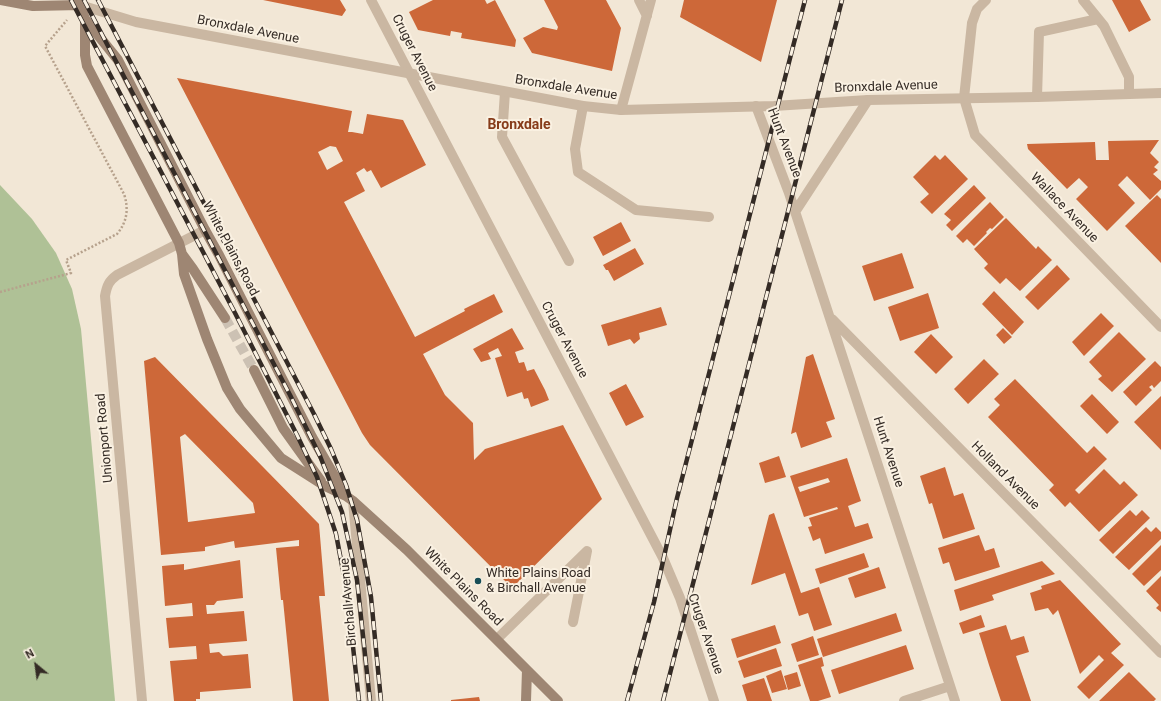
<!DOCTYPE html>
<html>
<head>
<meta charset="utf-8">
<style>
  body { margin:0 }
  #map { position:relative; width:1161px; height:701px; overflow:hidden; background:#f2e7d6; font-family:Roboto,sans-serif }
  canvas { display:block }
  .north { position:absolute; left:16px; top:645px; width:40px; height:40px; -webkit-text-stroke:3px #faf1e2; paint-order:stroke; rotate:331deg; font-size:11px; font-weight:700; line-height:16px; text-align:center; color:#342b25 }
  .north::after { content:''; display:block; margin:auto; width:14px; height:18px; background:#342b25; clip-path:polygon(50% 0,100% 100%,50% 72%,0 100%) }
</style>
</head>
<body>
<div id="map">
<canvas width="1161" height="701"></canvas>
<div class="north">N</div>
</div>
<script>
const context = document.querySelector('canvas').getContext('2d');
context.lineJoin = 'round';
function fillPath(path, color) {
  context.fillStyle = color;
  context.fill(path, 'evenodd');
}
function strokePath(path, color, width, dash) {
  context.strokeStyle = color;
  context.lineWidth = width;
  context.lineCap = dash ? 'butt' : 'round';
  context.setLineDash(dash || []);
  context.stroke(path);
}
function write(font, color, halo, rows, align = 'center') {
  context.font = font + ' Roboto,sans-serif';
  context.lineWidth = 4;
  context.setLineDash([]);
  context.textBaseline = 'middle';
  context.strokeStyle = halo;
  context.fillStyle = color;
  for (const [text, x, y, turn = 0] of rows) {
    context.save();
    context.translate(x, y);
    context.rotate((+turn || 0) * Math.PI / 180);
    context.textAlign = isNaN(turn) ? turn : align;
    if (halo) context.strokeText(text, 0, 0);
    context.fillText(text, 0, 0);
    context.restore();
  }
}
fillPath(new Path2D(`
  M0 185 32 219 56 253 72 289 81 329 115 701H0Z`), '#afc196');
fillPath(new Path2D(`
  M263 0H340L346 10 342 16Z
  M433 0H485L487 4 495 0 516 40 515 47 461 38 462 33 451 31 450 36 418 30 409 12Z
  M544 0H606L621 28 612 71 532 53 523 38 543 27 557 30 558 27Z
  M684 0H777L761 62 680 17Z
  M1112 0H1140L1151 20 1129 32Z
  M177 78 352 111 348 132H352L363 134 367 114 403 120 426 165 381 188 371 170 367 172 364 168 356 173 365 191 344 202 415 337 465 311 464 309 494 294 503 312 423 354 445 395 473 423 474 460 485 449 563 425 602 499 512 588 370 445 362 433ZM330 146 336 147 343 161 327 170 318 152Z
  M1159 140 1150 153 1159 162 1154 167 1158 170 1153 174 1161 181V189L1150 200 1127 176 1118 185 1135 203 1107 231 1076 199 1088 187 1079 178 1067 189 1028 149 1027 144 1095 142 1096 160H1109L1108 141Z
  M935 155 940 160 945 155 968 179 932 214 920 202 929 194 913 177Z
  M974 185 986 198 952 231 946 225 951 220 944 214Z
  M1157 195 1161 199V263L1125 226Z
  M990 202 1004 217 992 229 990 228 986 232 987 233 974 246 967 239 963 243 956 236Z
  M1006 218 1036 249 1038 246 1052 260 1020 291 1006 278 1000 284 984 268 988 264 974 249Z
  M621 222 631 241 603 256 593 237Z
  M635 248 644 264 614 281 608 270H606L603 265Z
  M902 253 914 288 874 301 862 266Z
  M1057 265 1070 279 1038 310 1025 297Z
  M994 291 1024 322 1012 335 982 304Z
  M928 293 939 328 900 341 888 307Z
  M661 307 667 325 639 333 640 339 634 344 630 339 608 346 601 325Z
  M1101 313 1114 326 1084 356 1072 342Z
  M512 328 524 349 515 352 519 363 524 362 527 371 534 369 545 390 549 400 531 407 528 398 524 399 522 392 507 397 495 358 502 356 498 348 488 353 491 359 481 362 473 349Z
  M1003 328 1012 337 1004 344 996 335Z
  M1119 332 1146 359 1112 392 1098 379 1102 376 1089 362Z
  M931 334 953 357 936 374 914 352Z
  M813 354 835 419 826 422 832 437 801 448 796 432 791 434 806 357Z
  M155 357 319 524 325 596H319L329 701H293L283 600H281L276 548 299 546V540L235 548 234 541 205 547V551L161 555 144 361ZM185 434 253 503 255 513 188 522 180 437Z
  M984 359 999 374 968 404 954 389Z
  M1155 361 1161 367V381L1154 388 1152 385 1149 387 1152 390 1136 406 1123 392Z
  M1015 379 1087 453 1094 446 1107 459 1075 490 1079 494 1104 469 1120 485 1124 481 1138 495 1099 532 1070 502 1065 507 1049 490 1054 485 988 417 1000 405 994 399Z
  M626 384 644 417 626 426 609 393Z
  M1092 394 1119 422 1107 434 1080 406Z
  M1161 396V450L1134 422Z
  M779 456 786 477 765 483 759 463Z
  M847 458 861 501 848 506 855 527 868 523 873 538 825 554 820 538 813 541 808 527 812 526 809 518 838 509 837 507 804 517 790 476ZM828 478 830 482 800 492 798 487Z
  M945 467 954 496 963 493 975 529 943 539 932 503 929 504 920 476Z
  M1130 510 1136 516 1142 510 1150 518 1113 554 1099 540Z
  M774 513 801 593 819 587 832 625 814 631 808 613 799 616 785 573 751 585 769 515Z
  M1146 527 1151 532 1156 527 1161 532V539L1129 570 1115 557Z
  M979 535 985 551 994 548 1000 567 955 581 949 562 943 564 938 548Z
  M1161 545V570L1144 586 1132 574Z
  M864 553 869 567 820 584 815 569Z
  M240 560 243 598 217 601 214 605H206L207 614 244 611 247 641 209 644 210 653 219 652 223 656 248 654 251 688 200 692V699H196V701H174L170 661 197 659 196 646 169 648 166 618 193 616 192 603 165 606 162 566 184 564V570Z
  M1042 561 1055 574 992 595 994 600 960 611 954 590Z
  M879 567 886 588 855 598 848 578Z
  M1161 576V612L1156 608 1159 605 1146 591Z
  M1060 580 1121 644 1111 653 1124 665 1089 699 1077 687 1104 660 1099 655 1080 674 1058 610 1053 615 1048 608 1035 611 1030 593 1042 589 1041 586Z
  M896 613 902 631 823 657 817 639Z
  M981 615 985 627 963 634 959 623Z
  M775 625 781 643 737 658 731 639Z
  M1006 625 1011 640 1024 636 1029 652 1016 656 1031 701H1001L989 665 979 633Z
  M813 636 819 655 797 662 791 644Z
  M906 645 914 669 839 694 831 670Z
  M776 648 782 666 744 678 738 661Z
  M822 657 824 666 821 667 831 697 818 701H810L798 665Z
  M781 670 787 689 772 693 766 676Z
  M797 672 801 686 788 690 784 676Z
  M1129 672 1156 699 1154 701H1099Z
  M764 678 772 701H747L742 685Z
  M479 697 480 701H451V700Z`), '#cd6839');
strokePath(new Path2D(`
  M225 318 254 370`), '#ccc1b3', 10, [10, 5]);
strokePath(new Path2D(`
  M0 292 71 273 66 260 117 234C127 222 129 209 124 194L45 46 67 20`), '#b6a18c', 2.5, [2, 2]);
strokePath(new Path2D(`
  M1083 0 1104 26 1129 77V94
  M505 92 502 137 569 261
  M1037 97 1039 32 1098 19
  M583 106 575 149 578 172 636 210 709 217
  M497 639 587 551 573 622`), '#cab7a2', 10);
strokePath(new Path2D(`
  M371 0 663 558 680 598 714 701
  M639 0 647 16
  M986 0 977 9 972 23 964 98 975 135 1161 327
  M756 106 789 193 955 701
  M621 110 651 0
  M795 212 868 100
  M832 319 1161 653
  M353 501 371 701
  M142 701 105 296C107 285 109 281 117 275L205 230
  M904 701 950 686`), '#cab7a2', 10);
strokePath(new Path2D(`
  M80 5 136 22 583 106 621 110 774 106 868 100 1037 97 1161 93`), '#cab7a2', 10);
strokePath(new Path2D(`
  M0 0 33 6 80 5
  M79 0 85 19 118 60 205 230 219 255 312 437 346 496
  M85 19V55L87 66 179 243 182 254 184 274 207 339 227 388 240 409 281 458 325 486 346 496 353 501 407 550 558 701
  M182 254 193 269 225 318
  M254 370 283 428 321 481
  M526 701 527 670`), '#9e8673', 10);
const rail = new Path2D(`
  M71 0 235 313 297 435 317 477 336 534 347 592 359 701
  M84 0 290 395 320 456 342 512 357 580 370 701
  M98 0 314 414 331 449 346 485 357 520 371 597 381 701
  M627 701 654 602 677 498 805 0
  M663 701 842 0`);
strokePath(rail, '#342b25', 4.5);
strokePath(rail, '#faf1e2', 3, [9]);
for (const [x, y, r, color] of [
  [478,581,4,"#184e57"]
]) {
  const dot = new Path2D();
  dot.arc(x, y, r, 0, 2 * Math.PI);
  context.fillStyle = color;
  context.fill(dot);
  strokePath(dot, '#faf1e2', 1.5);
}
write('13px', '#342b25', '#faf1e2', [
  ["Bronxdale Avenue",248,30,11],
  ["Cruger Avenue",414,53,63],
  ["Bronxdale Avenue",886,87,-2],
  ["Bronxdale Avenue",566,88,9],
  ["Hunt Avenue",784,143,69],
  ["Wallace Avenue",1064,208,46],
  ["White Plains Road",230,249,62],
  ["Cruger Avenue",564,340,62],
  ["Unionport Road",105,438,-95],
  ["Hunt Avenue",888,452,72],
  ["Holland Avenue",1005,476,45],
  ["White Plains Road",463,587,45],
  ["Birchall Avenue",349,602,-95],
  ["Cruger Avenue",705,634,71]
]);
write('13px', '#342b25', '#faf1e2', [
  ["White Plains Road",486,574],
  ["& Birchall Avenue",486,589]
], 'left');
write('bold 14px', '#873c1a', '#faf1e2', [
  ["Bronxdale",519,125]
]);
</script>
</body>
</html>
